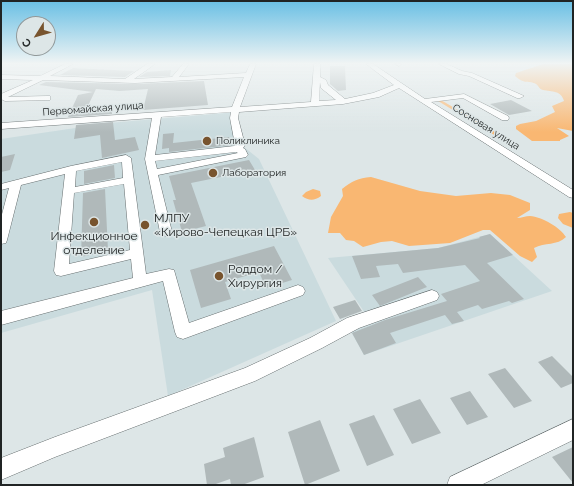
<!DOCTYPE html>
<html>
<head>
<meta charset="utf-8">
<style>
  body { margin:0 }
  #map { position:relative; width:574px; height:486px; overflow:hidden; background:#dde6e7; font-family:Raleway,sans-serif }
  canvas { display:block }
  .frame { position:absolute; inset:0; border:2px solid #202424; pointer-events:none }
  .north { position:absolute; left:16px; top:16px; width:40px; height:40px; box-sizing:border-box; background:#dde6e7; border:1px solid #919899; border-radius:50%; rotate:233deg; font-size:11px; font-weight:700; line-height:16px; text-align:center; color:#202424 }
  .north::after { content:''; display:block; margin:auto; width:14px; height:18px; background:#78542e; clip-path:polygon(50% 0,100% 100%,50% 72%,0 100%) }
</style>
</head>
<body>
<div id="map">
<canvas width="574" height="486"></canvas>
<div class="frame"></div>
<div class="north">С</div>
</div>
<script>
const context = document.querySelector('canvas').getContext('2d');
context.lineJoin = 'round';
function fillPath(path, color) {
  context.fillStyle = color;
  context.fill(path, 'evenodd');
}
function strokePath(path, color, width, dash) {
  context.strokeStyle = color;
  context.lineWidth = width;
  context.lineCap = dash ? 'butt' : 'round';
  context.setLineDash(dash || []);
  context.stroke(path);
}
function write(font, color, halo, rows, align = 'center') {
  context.font = font + ' Raleway,sans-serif';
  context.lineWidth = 3;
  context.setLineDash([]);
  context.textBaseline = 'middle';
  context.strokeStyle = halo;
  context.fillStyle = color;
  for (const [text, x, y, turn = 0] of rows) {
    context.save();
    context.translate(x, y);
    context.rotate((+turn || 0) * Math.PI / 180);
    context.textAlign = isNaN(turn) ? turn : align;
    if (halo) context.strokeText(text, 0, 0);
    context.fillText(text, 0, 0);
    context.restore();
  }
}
fillPath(new Path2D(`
  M237 112 244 147 259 159 336 321 168 396 152 290 1 333V139L109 123Z
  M490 234 552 291 364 355 350 330 371 322 328 258 438 248Z`), '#cadbde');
fillPath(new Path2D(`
  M543 64H573V131L557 128 569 136 560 140V141H532L516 129V126L520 124 536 121 555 112 552 106 564 101C561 90 552 92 543 90 539 89 539 86 536 84 529 80 525 85 515 76L516 73Z
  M441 100 505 138 501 139 438 101Z
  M371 177 420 191 456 196 491 193 510 195 530 203V210L517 218C521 218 526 216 530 216 542 217 560 227 566 237 557 246 545 242 534 248L537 257 532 262 520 256 490 230H483L450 243 409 246 392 241 381 242 363 247 354 241 346 240 340 233H328L331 217 343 196 342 189C352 181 358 178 371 177Z
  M313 189 320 191 321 196C314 201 309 201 302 196L306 192Z
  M570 212 573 213V228L563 224 558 218 559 214Z`), '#f9b772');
fillPath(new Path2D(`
  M330 66H345L346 90 338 91 330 84Z
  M73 68 134 71 125 77 60 75Z
  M171 70 170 76 139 77 147 72Z
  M204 81 208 105 143 110 148 89 120 91 96 89 86 110 112 108V114L68 117 78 95 93 92 39 85 46 82 135 84Z
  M511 100 532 111 509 115 490 104Z
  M113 122 115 140 135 137 139 150 102 158 100 135 74 139 76 125Z
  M174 133 173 143 229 137 231 145 169 152V148L162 149 163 134Z
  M15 154 10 170 1 172V157Z
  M249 160 255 170 191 183 206 226 182 232 173 200H176L169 176Z
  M114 165 115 178 84 184V171Z
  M105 189 108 251 81 257 83 193Z
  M490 234 513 255 487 263 524 299 512 303 509 301 482 309 478 305 457 312 464 321 452 324 445 315 390 333 396 343 364 355 352 333 385 320 447 301 441 294 480 281 465 265 403 273 398 264 376 266 380 277 361 279 352 256 438 248 480 238 479 237Z
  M274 246 292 280 266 288 259 272 225 282 231 299 201 308 190 270Z
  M418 277 427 287 380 306 372 295Z
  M355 300 362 311 340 319 333 307Z
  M552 356 573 377V383L561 388 538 362Z
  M505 368 532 401 514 408 488 374Z
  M470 391 488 417 467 425 450 398Z
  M420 399 441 433 412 444 393 409Z
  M374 415 394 455 367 466 349 424Z
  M320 420 340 471 305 485 288 432Z
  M254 437 264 477 242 485H231L230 479 213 485H207L204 464 225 457 223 448Z
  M573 447V483L552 457Z`), '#b0b9ba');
const minor = new Path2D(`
  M65 64H73L50 76 125 79 147 64H155L134 79 172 77 183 64H189L179 77 246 73 250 64H256L240 107 311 102 314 64H320V77L326 80 328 85 345 99 373 93 394 85 366 64H373L425 99 464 94 508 116 509 118 508 120H502L463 98 431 102 573 190V198L569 197 399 88 379 97 343 104 239 112 238 118 245 145 243 148 245 149 248 155 246 157 158 175 172 232 170 235 166 236 162 235 160 232 145 159 152 118 1 129V123L232 107 244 77 135 83 43 80 8 97 47 96H50V100L5 101 1 99V94L33 80 1 79V75L40 76ZM320 82 321 88 336 100 319 101ZM231 112 230 118 235 145 234 146 155 155 161 117ZM236 152 238 153 157 169 155 161Z
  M395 64H402L399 66Z
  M439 64H447L462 71 472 73 524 96 520 98H517L469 76 459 74Z
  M126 155 131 158 146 274 169 269 174 270 189 323 298 285 303 287 305 291 303 295 183 339 177 337 175 332 163 281 1 325V311L133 278 131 259 61 276 56 275 54 271 65 174 21 185 7 240 6 243 1 244V218L9 188 1 190V184L71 166ZM122 162 123 178 75 187 76 171ZM124 184 130 250 69 264 74 193Z
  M432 290 437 292 439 296 437 300 359 328 322 348 255 381 55 457 1 480V458L55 437 245 368 310 338 347 318Z
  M573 419V440L481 485H447L450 477Z`);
strokePath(minor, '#676f70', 1);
fillPath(minor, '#fff');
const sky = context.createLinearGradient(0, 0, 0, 132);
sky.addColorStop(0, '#68bfe4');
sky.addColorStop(0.48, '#f0f4f4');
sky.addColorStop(1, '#f0f4f400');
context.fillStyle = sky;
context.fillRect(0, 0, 574, 132);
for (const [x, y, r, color] of [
  [207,141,5,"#78542e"],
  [213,173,5,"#78542e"],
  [94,222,5,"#78542e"],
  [145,225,5,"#78542e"],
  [219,276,5,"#78542e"]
]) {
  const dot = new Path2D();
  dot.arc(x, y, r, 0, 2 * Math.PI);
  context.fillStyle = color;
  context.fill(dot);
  strokePath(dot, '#dde6e7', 1.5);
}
write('10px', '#202424', '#dde6e7', [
  ["Первомайская улица",93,109,-4],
  ["Сосновая улица",486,127,32]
]);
write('10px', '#202424', '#dde6e7', [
  ["Поликлиника",216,141],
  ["Лаборатория",222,173]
], 'left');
write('12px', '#202424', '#dde6e7', [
  ["МЛПУ",154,218],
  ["«Кирово-Чепецкая ЦРБ»",154,232],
  ["Инфекционное",94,236,"center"],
  ["отделение",94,250,"center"],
  ["Роддом /",228,269],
  ["Хирургия",228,283]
], 'left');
</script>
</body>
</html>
